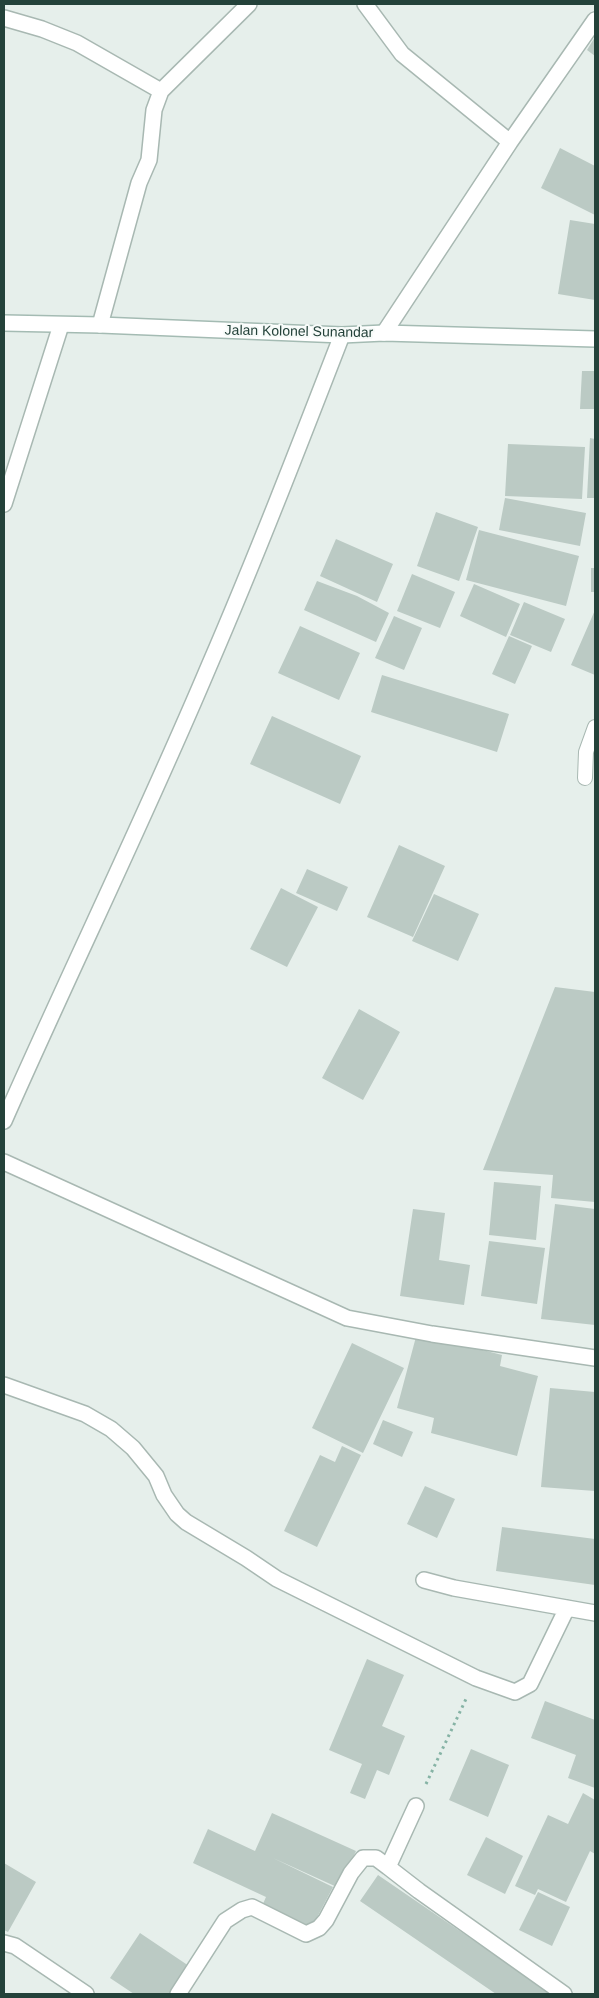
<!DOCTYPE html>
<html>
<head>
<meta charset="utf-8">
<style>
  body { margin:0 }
  #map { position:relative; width:599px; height:1998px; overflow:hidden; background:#e6efeb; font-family:Arial,sans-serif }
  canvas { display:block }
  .frame { position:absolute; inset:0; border:5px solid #24423a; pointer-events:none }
</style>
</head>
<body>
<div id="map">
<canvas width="599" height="1998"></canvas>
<div class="frame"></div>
</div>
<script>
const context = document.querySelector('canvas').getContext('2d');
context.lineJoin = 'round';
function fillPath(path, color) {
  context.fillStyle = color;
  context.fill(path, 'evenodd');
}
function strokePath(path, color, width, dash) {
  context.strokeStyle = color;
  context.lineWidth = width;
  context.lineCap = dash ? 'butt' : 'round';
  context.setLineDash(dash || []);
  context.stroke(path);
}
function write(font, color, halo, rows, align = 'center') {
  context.font = font + ' Arial,sans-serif';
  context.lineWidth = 4;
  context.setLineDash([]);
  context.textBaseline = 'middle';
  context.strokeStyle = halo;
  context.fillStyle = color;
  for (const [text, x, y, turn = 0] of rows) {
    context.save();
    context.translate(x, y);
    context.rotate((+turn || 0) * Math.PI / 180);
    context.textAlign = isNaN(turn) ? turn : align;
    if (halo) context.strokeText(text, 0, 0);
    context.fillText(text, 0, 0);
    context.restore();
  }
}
fillPath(new Path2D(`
  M595 37V56L587 50Z
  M560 148 595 166V215L541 188Z
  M570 220 595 224V300L558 294Z
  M582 371H595V409H580Z
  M590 438 595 439V498H587Z
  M508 444 585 447 582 499 505 496Z
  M505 498 586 513 580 546 499 530Z
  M436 512 478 527 459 581 417 566Z
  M479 530 579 556 566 606 466 580Z
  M336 539 393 564 377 602 320 576Z
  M591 568H595V592H591Z
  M412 574 455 592 440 628 397 611Z
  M317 581 357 596 389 613 376 642 304 610Z
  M474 584 520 604 506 637 460 616Z
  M524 602 565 619 551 652 510 635Z
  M595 610V675L571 665Z
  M394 616 422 628 404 670 375 658Z
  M300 626 360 653 339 700 278 673Z
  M509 636 532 646 515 684 492 674Z
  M382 675 509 714 497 752 371 712Z
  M272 716 361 756 340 804 250 764Z
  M399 845 445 866 413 937 367 917Z
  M307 869 348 887 337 911 296 893Z
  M281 888 318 907 287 967 250 949Z
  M434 894 479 914 458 961 412 941Z
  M555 987 595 992V1202L551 1198 553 1175 483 1170Z
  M359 1009 400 1032 363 1100 322 1078Z
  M494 1182 541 1186 536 1240 489 1235Z
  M555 1204 595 1209V1325L541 1319Z
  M413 1209 445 1213 439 1260 470 1265 464 1305 400 1296Z
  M489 1241 545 1248 537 1304 481 1296Z
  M417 1333 502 1355 500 1366 538 1376 517 1456 431 1433 434 1418 397 1408Z
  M352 1343 404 1368 363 1453 312 1428Z
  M550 1388 595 1392V1491L541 1487Z
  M383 1420 413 1432 402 1457 373 1444Z
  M342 1446 361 1455 317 1547 284 1531 320 1455 335 1462Z
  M425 1486 455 1499 437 1538 407 1524Z
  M502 1527 595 1539V1585L496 1571Z
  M367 1659 404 1675 382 1726 405 1736 389 1775 377 1770 365 1799 350 1793 362 1764 329 1750Z
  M545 1701 595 1720V1788L568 1778 576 1755 531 1738Z
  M471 1749 509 1765 488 1817 449 1800Z
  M583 1793 595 1800V1854L590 1851 566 1902 538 1889 535 1895 515 1886 548 1815 568 1824Z
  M272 1813 356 1851 339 1888 273 1858 333 1887 312 1927 262 1906 266 1897 193 1863 208 1829 255 1851Z
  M486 1837 523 1856 505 1894 467 1875Z
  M4 1863 36 1882 8 1932 4 1930Z
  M378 1875 552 1994H496L360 1901Z
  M538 1892 570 1907 552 1946 519 1930Z
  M140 1933 189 1966 169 1994H134L110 1978Z`), '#bbcac4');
const service = new Path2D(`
  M585 778 586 752 595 727`);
const minor = new Path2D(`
  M365 4 402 54 510 142
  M4 18 42 29 77 43 161 91
  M100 325 139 183 149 160 154 110 161 91 249 4
  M384 333 510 142 595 20
  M4 504 61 325
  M4 1121C71 969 144 820 209 666 256 557 299 446 342 335
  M4 1162 347 1318 432 1334 595 1358
  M4 1385 85 1414 111 1429 133 1448 156 1476 164 1495 177 1514 186 1522 246 1558 277 1579 476 1678 515 1692 530 1684 567 1608
  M424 1580 454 1588 595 1613
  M416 1806 388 1867 419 1891 564 1994
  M4 1943 15 1946 86 1994
  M178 1994 225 1921 242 1910 252 1907 306 1934 319 1928 326 1920 351 1873 363 1858H376L388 1867`);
const secondary = new Path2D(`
  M4 323 100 325 342 335 384 333 595 339`);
strokePath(service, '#a8b8b2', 16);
strokePath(minor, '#a8b8b2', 18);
strokePath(secondary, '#a4bbb3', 18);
strokePath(new Path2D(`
  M426 1784 466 1699`), '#86b3a5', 3, [2.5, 4]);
strokePath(service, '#fff', 14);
strokePath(minor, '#fff', 15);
strokePath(secondary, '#fff', 15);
write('14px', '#24423a', '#f7fbf9', [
  ["Jalan Kolonel Sunandar",299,332,1]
]);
</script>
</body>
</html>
